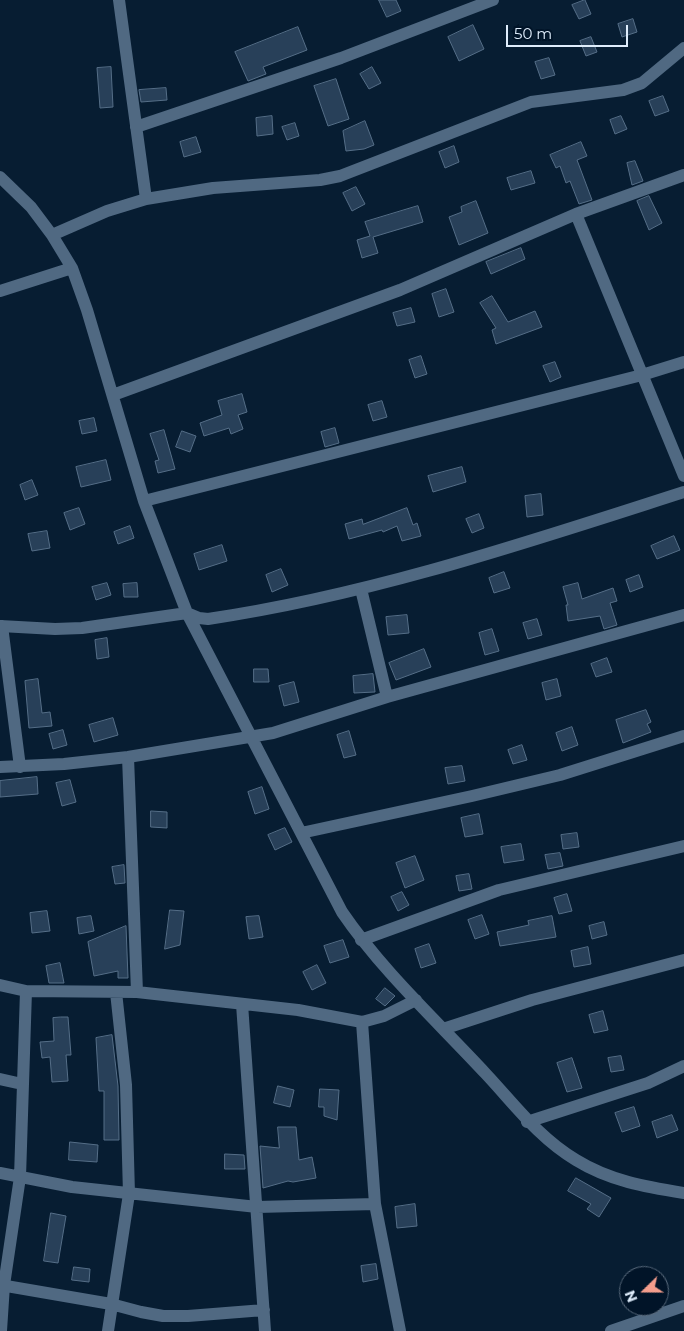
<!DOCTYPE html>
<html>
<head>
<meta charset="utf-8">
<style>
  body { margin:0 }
  #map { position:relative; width:684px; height:1331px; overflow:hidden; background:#071d32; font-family:Montserrat,sans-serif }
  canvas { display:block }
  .north { position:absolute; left:619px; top:1266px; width:50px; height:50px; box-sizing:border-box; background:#011428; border:1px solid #5a6b7d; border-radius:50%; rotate:248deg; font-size:14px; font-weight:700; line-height:20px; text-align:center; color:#dfedfc }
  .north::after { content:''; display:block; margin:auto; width:18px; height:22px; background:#f49d8c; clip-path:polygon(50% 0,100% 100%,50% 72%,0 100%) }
  .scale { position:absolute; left:506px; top:25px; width:122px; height:22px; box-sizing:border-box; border:2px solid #dfedfc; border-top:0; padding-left:6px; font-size:15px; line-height:18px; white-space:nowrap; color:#dfedfc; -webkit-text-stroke:4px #011428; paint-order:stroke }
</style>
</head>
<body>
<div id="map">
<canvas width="684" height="1331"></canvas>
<div class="north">N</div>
<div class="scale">50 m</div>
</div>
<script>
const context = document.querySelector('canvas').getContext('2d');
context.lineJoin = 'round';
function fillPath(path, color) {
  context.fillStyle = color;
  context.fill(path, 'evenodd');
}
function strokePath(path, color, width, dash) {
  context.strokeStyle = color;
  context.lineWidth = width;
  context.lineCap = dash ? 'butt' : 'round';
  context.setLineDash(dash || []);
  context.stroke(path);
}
const building = new Path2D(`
  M379 0H396L401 11 387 17Z
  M585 0 591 14 579 19 572 5Z
  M633 19 637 32 622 37 618 24Z
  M473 25 484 49 459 61 448 37Z
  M298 27 307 50 263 67 266 74 248 81 235 52Z
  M591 37 597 52 586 56 580 41Z
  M549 58 555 75 541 79 535 62Z
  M111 67 113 107 100 108 97 68Z
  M372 67 381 83 369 89 360 74Z
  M336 79 349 119 328 126 314 86Z
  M166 88 167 100 141 102 139 90Z
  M663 96 669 111 655 116 649 101Z
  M272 116 273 134 257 136 256 118Z
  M621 116 627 129 615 134 610 120Z
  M365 121 374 145 364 149 346 151 343 131Z
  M295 123 299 136 287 140 282 127Z
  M196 137 201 152 184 157 180 142Z
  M581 142 587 156 577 160 592 200 579 204 570 181 566 183 560 166 556 168 550 155Z
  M454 146 459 162 445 168 439 152Z
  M635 161 643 181 632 185 627 163Z
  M531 171 535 183 511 190 507 178Z
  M356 187 365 204 352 211 343 193Z
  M649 196 662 223 649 230 637 201Z
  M476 201 488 233 459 245 449 217 462 212 461 207Z
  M418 206 423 222 373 237 378 253 362 258 357 240 370 236 365 222Z
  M521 248 525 259 491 274 486 262Z
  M446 289 454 312 439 317 432 294Z
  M492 296 508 322 535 311 542 327 496 344 492 330 496 328 480 303Z
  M411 308 415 322 397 326 393 313Z
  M421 356 427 374 415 378 409 360Z
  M555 362 561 377 550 382 543 366Z
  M242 394 247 412 238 415 243 429 231 434 229 428 204 436 200 423 222 415 218 401Z
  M382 401 387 417 373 421 368 405Z
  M94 418 97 431 82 434 79 421Z
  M335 428 339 443 325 447 321 432Z
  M164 430 175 469 158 473 155 461 159 460 150 434Z
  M182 431 196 436 190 452 176 447Z
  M106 460 111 480 81 487 76 467Z
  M462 467 466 482 433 492 428 476Z
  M32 480 38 495 25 500 20 485Z
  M541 494 543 515 527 517 525 496Z
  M79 508 85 524 70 530 64 513Z
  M407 508 413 525 417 523 421 536 402 541 397 526 383 532 382 530 349 539 345 524 362 519 363 524Z
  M479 514 484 528 472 533 466 519Z
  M130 526 134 538 118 544 114 532Z
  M47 531 50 548 32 551 28 534Z
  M674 536 680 550 657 559 651 546Z
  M222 545 227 561 199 570 194 554Z
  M281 569 288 585 272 592 266 575Z
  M504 572 510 588 494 593 489 578Z
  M639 575 643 587 630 592 626 580Z
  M107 583 111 595 96 600 92 587Z
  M137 583 138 597H124L123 584Z
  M578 583 582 599 613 588 617 601 610 603 617 625 604 629 600 616 568 621 566 605H568L563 587Z
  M407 615 409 633 388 635 386 617Z
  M537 619 542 635 528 639 523 623Z
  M492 629 499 651 485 655 479 633Z
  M107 638 109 657 97 659 95 640Z
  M424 649 431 667 396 680 389 663Z
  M607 658 612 672 596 677 591 664Z
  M254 669H268L269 682H254Z
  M373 674 375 692 354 693 353 676Z
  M38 679 42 713 50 712 52 726 29 728 25 681Z
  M557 679 561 696 546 700 542 683Z
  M294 682 299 702 284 706 279 686Z
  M646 710 651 722 647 724 651 732 623 743 616 720Z
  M113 718 118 735 94 742 89 725Z
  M572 727 578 745 562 751 556 733Z
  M63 730 67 745 53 749 49 734Z
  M349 731 356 755 344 758 337 735Z
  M522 745 527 760 513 764 508 750Z
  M462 766 465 781 448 784 445 768Z
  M37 777 38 794 0 797V781Z
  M70 780 76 802 62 806 56 783Z
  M262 787 269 809 255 814 248 792Z
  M151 811 167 812V828L151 827Z
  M479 814 483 834 465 837 461 818Z
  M285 828 292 842 275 850 268 835Z
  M577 833 579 847 563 849 561 835Z
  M521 844 524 860 504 863 501 847Z
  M560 853 563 866 548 869 545 855Z
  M415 856 424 880 405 888 396 863Z
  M124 865 125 883 115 884 112 867Z
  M469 874 472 889 459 891 456 876Z
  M402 892 409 905 398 911 391 897Z
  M567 894 572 911 559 914 554 898Z
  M170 910 184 911 180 945 165 949Z
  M47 911 50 931 32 933 30 913Z
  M482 915 489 934 475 939 468 920Z
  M91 916 94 931 79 934 77 918Z
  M259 916 263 937 249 939 246 917Z
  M552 916 556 937 500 946 497 932 529 925 528 921Z
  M604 922 607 935 592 939 589 926Z
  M126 926 128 978H118V971L94 976 88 942Z
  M343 940 349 957 330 963 324 946Z
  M429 944 436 963 421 968 415 949Z
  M588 947 591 964 574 967 571 951Z
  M60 963 64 983H49L46 966Z
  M317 965 326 983 312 990 303 972Z
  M385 988 395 996 385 1006 376 999Z
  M603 1011 608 1030 594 1033 589 1015Z
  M61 1017H68L71 1055H66L68 1081 52 1082 50 1057 42 1058 40 1042 54 1041 53 1018Z
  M112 1035 118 1086 119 1140H104V1091H99L96 1038Z
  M621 1056 624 1070 611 1072 608 1058Z
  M572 1058 582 1088 567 1092 557 1063Z
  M278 1086 294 1090 290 1107 274 1103Z
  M320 1089 339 1090 337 1120 324 1116V1107H319Z
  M634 1107 640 1126 622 1132 615 1113Z
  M672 1115 678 1130 657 1138 652 1122Z
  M278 1127H296L299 1160 312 1157 316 1178 293 1182 288 1181 263 1188 260 1146 279 1148Z
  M70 1142 98 1145 97 1162 69 1160Z
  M225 1154 244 1155 245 1169H225Z
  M576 1178 611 1198 599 1217 587 1209 591 1204 568 1191Z
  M415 1204 417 1226 397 1228 395 1207Z
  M51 1213 66 1216 58 1263 44 1261Z
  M376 1264 378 1279 363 1282 361 1266Z
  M74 1267 90 1269 89 1282 72 1280Z`);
fillPath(building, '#284059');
strokePath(building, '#556e87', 1);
strokePath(new Path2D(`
  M119 0 146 199
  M136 127 341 58 493 0
  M0 177 31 207 52 235 72 268 87 310 144 501 187 613 342 912C383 972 437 1021 486 1074 515 1105 539 1138 576 1160 610 1181 646 1187 684 1193
  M576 214 684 476
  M52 235 107 211 146 199 213 188 320 180 340 176 531 102 623 90 642 83 684 48
  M0 291 72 268
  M113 395 400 290 576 214 684 175
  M144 501 642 375 684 362
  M361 589 387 697
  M0 626 55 629 82 628 187 613 199 618 208 619C371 595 528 542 684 492
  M2 626 20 767
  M128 757 137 992
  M0 767 64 764 128 757 273 733 387 697 684 615
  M301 833 472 796 560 775 684 736
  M361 940 499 890 684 846
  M0 985 26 991 137 992 298 1010 362 1022 384 1016 416 1000
  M242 1004 265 1331
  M362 1022 375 1204 400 1331
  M443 1029 532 1000 684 960
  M0 1079 22 1084
  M527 1122 648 1083 684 1066
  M0 1173 72 1187 257 1207 375 1204
  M0 1285 111 1304 141 1312 163 1316H188L264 1310
  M1 1331 4 1285 20 1177 26 991
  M108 1331 129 1194 126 1085 116 992
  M611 1331 684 1306`), '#506982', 12);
</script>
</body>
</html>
